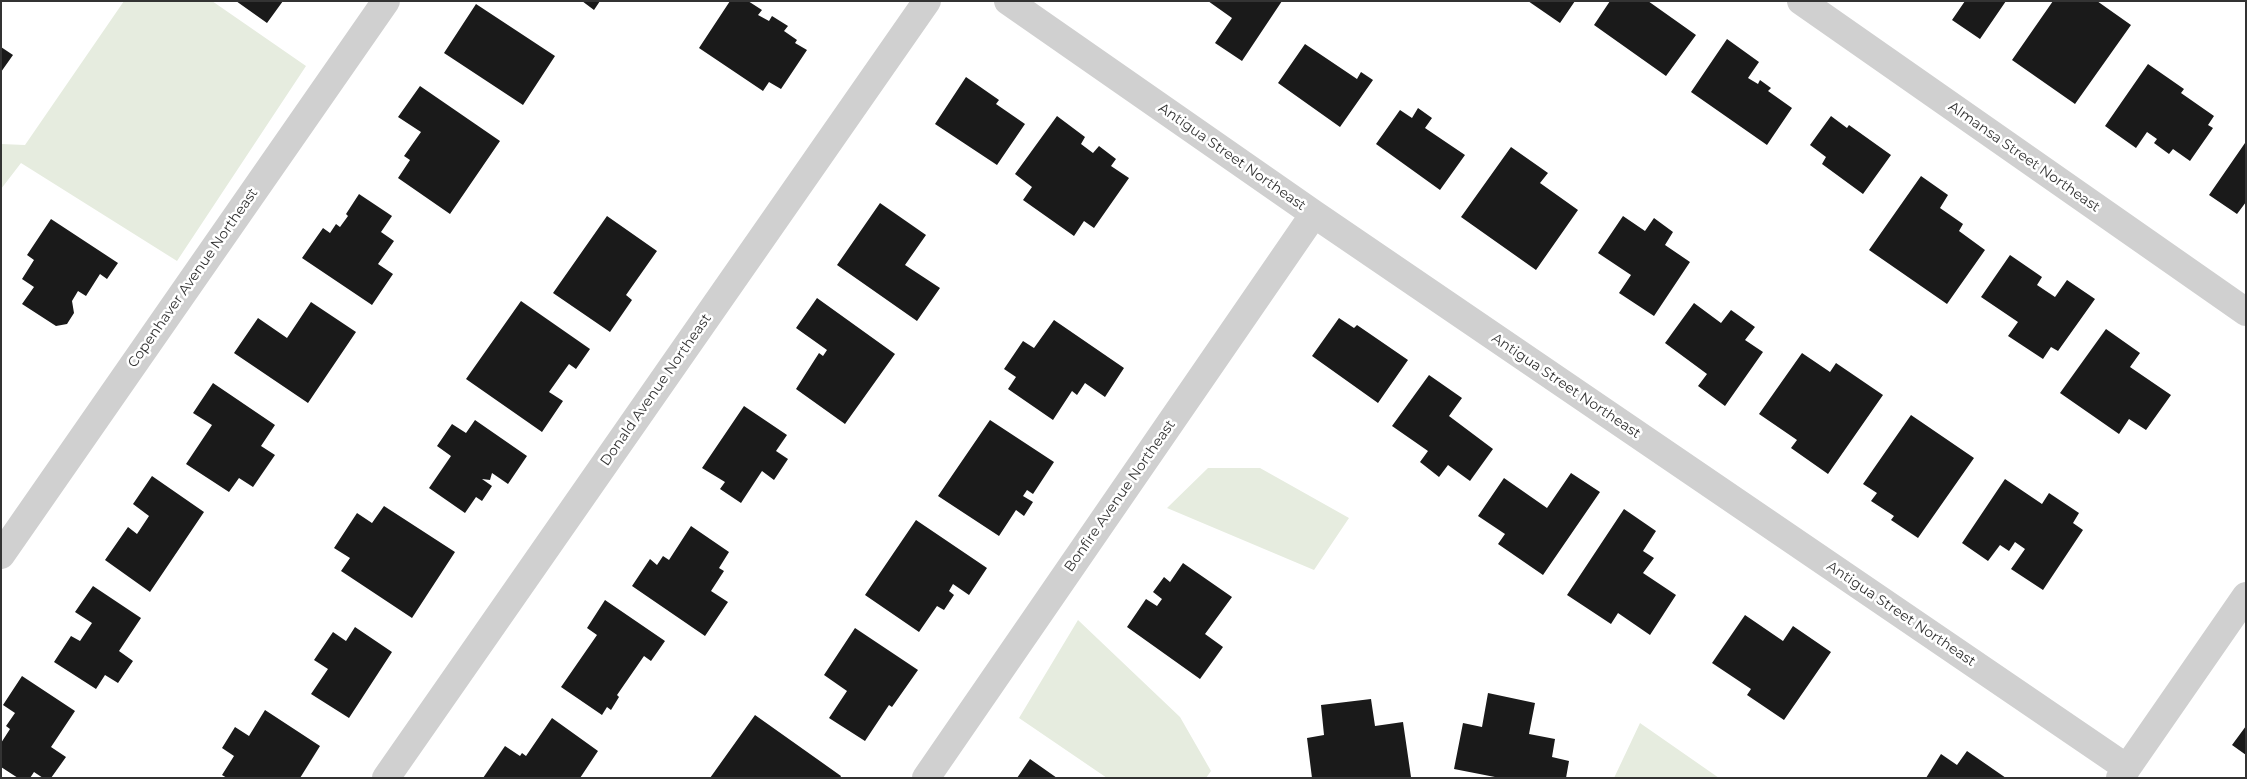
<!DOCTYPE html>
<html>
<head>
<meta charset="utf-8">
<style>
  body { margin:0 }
  #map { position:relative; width:2247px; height:779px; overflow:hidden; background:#fff; font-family:Montserrat,sans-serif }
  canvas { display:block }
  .frame { position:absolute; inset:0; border:2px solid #333; pointer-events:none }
</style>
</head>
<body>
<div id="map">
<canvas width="2247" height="779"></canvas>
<div class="frame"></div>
</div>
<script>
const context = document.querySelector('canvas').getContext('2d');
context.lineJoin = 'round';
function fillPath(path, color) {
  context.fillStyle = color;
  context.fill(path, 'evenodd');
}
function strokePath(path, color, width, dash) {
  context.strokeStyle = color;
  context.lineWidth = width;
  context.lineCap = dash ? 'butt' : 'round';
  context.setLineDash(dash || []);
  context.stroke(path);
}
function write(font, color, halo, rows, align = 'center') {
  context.font = font + ' Montserrat,sans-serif';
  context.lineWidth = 5;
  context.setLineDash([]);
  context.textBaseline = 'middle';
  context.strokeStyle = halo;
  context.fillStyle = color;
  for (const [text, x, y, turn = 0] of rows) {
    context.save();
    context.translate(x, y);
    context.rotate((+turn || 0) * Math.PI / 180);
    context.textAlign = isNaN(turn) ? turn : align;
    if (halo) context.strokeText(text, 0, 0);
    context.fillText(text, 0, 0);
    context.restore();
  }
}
fillPath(new Path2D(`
  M124 1H212L306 66 177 261 21 163 1 189V144L25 145Z
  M1208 468H1260L1349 518 1314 570 1167 508Z
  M1078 620 1180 717 1211 771 1206 778H1107L1019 718Z
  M1640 723 1719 778H1614Z`), '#e6ecdf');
fillPath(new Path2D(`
  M236 1H283L267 23Z
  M582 1H600L594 10Z
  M730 1H748L762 10 758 15 769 21 772 16 788 26 784 31 797 40 795 43 807 50 781 89 769 82 763 91 699 48Z
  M1208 1H1282L1242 61 1215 43 1232 18Z
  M1528 1H1575L1560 23Z
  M1610 1H1648L1696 35 1666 76 1594 25Z
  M1965 1H2006L1980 39 1952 20Z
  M2053 1H2097L2131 25 2075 104 2012 60Z
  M476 4 555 56 523 105 444 53Z
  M1727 39 1759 62 1748 78 1758 84 1760 80 1771 88 1768 91 1792 108 1767 145 1691 92Z
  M1305 44 1357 79 1361 72 1373 80 1340 127 1278 83Z
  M1 47 13 55 1 72Z
  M2148 64 2184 89 2181 93 2214 116 2208 125 2213 128 2190 161 2173 149 2169 154 2154 143 2157 139 2147 132 2136 148 2105 126Z
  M966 77 999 100 996 104 1025 124 997 165 935 124Z
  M420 86 500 141 450 214 398 178 410 160 404 156 421 132 398 117Z
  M1418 108 1432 118 1425 128 1465 155 1440 190 1376 144 1400 110 1412 118Z
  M1057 116 1085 137 1081 144 1093 153 1099 146 1116 159 1111 166 1129 178 1094 228 1084 221 1074 236 1023 200 1032 187 1015 174Z
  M1831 116 1847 128 1849 125 1891 155 1863 194 1822 164 1826 157 1810 145Z
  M2245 143 2246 202 2237 214 2209 195Z
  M1511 147 1548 173 1540 183 1578 210 1536 270 1461 217Z
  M1921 176 1948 195 1940 208 1963 224 1959 231 1985 250 1947 304 1869 250Z
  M359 194 392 216 381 232 394 241 378 264 393 274 372 305 302 258 323 228 330 233 336 224 340 227 348 216 346 214Z
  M880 203 926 235 905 265 940 288 917 321 837 265Z
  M607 216 657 251 626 295 632 300 610 332 553 293Z
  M1623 216 1645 231 1654 218 1673 232 1665 245 1690 262 1654 316 1619 293 1631 275 1598 253Z
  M51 219 118 263 107 279 100 274 86 296 78 291 72 301 74 313 67 324 56 326 22 304 34 287 22 279 34 260 27 255Z
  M2010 255 2042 277 2037 285 2055 297 2067 280 2095 299 2058 351 2051 347 2043 359 2008 336 2018 322 1981 297Z
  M817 298 895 354 845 424 796 389 819 353 823 356 827 350 796 328Z
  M521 301 590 349 576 369 569 364 549 392 563 401 542 432 466 379Z
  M311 302 356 332 308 403 234 353 258 318 287 338Z
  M1694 303 1721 323 1731 310 1755 327 1745 340 1763 352 1725 406 1698 386 1707 374 1665 343Z
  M1339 318 1354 328 1357 325 1408 360 1378 403 1312 356Z
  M1054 320 1124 368 1105 397 1085 383 1077 395 1072 391 1053 420 1008 389 1016 377 1004 369 1023 341 1034 348Z
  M2106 329 2140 353 2130 367 2171 395 2146 430 2129 419 2119 434 2060 393Z
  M1802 353 1830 372 1836 363 1883 395 1828 474 1791 448 1797 440 1759 414Z
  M1429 375 1462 398 1449 416 1493 449 1470 481 1448 465 1439 477 1420 462 1428 451 1392 426Z
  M213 383 275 425 261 446 275 455 253 487 239 478 229 492 186 464 212 425 193 413Z
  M744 406 787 435 776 451 788 459 774 480 762 471 741 503 720 489 725 482 702 468Z
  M1911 415 1974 458 1918 538 1891 520 1894 516 1871 501 1877 493 1863 484Z
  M475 420 527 456 508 484 492 473 490 480 482 479 492 486 482 501 476 497 465 513 429 488 451 456 437 446 452 424 466 433Z
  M990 420 1054 462 1033 494 1027 490 1023 496 1033 502 1024 516 1016 510 999 536 938 496Z
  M1571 473 1600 492 1543 575 1498 544 1505 534 1478 516 1504 478 1547 508Z
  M152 476 204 512 150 592 105 560 128 527 137 534 149 516 133 504Z
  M2005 479 2042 504 2049 493 2079 513 2073 523 2083 530 2043 590 2011 569 2025 549 2015 542 2009 551 2000 545 1988 561 1962 543Z
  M384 506 455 552 412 618 341 571 350 558 334 548 357 513 372 523Z
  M1624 509 1656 531 1643 551 1654 558 1643 573 1676 595 1650 635 1618 613 1611 624 1567 595Z
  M916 520 987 568 969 595 953 584 949 591 954 595 944 610 937 606 919 632 865 595Z
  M691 526 729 552 719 568 724 571 711 591 728 602 705 636 632 586 650 559 657 565 663 556 669 560Z
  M1183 563 1232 597 1205 634 1223 647 1200 679 1127 627 1146 599 1157 606 1162 599 1153 592 1164 577 1170 582Z
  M93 586 141 618 119 651 133 661 118 683 105 675 96 689 54 662 71 636 80 641 92 623 75 612Z
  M605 600 665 641 651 661 644 656 617 695 619 697 611 710 607 707 602 715 561 687 597 635 587 628Z
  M1745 615 1783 641 1793 626 1831 652 1784 720 1747 695 1751 689 1712 663Z
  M355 627 392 652 349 718 311 694 328 669 314 660 333 632 346 641Z
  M855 628 918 670 892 707 889 705 865 741 829 718 847 691 824 675Z
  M22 676 75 711 51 747 66 757 51 778H43L34 772 30 778H18L1 767V743L10 729 6 726 15 713 3 705Z
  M1488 693 1535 703 1529 734 1555 739 1552 757 1569 761 1566 778H1500L1454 769 1463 723 1482 727Z
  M1371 699 1375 726 1403 722 1411 777 1312 778 1307 738 1324 735 1321 705Z
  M265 710 320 746 300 778H227L222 775 234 756 222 748 235 727 249 736Z
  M755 715 841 776 840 778H710Z
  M552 718 598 751 580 778H483L505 746 520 756 522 753 526 756Z
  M2246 726V755L2232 745Z
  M1967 751 2006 778H1926L1941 754 1957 765Z
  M1030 759 1057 778H1017Z`), '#1a1a1a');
strokePath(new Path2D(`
  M1008 1 1314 214 2127 768
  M1801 1 2246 312
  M1 555 386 1
  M386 778 927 1
  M926 778 1314 214
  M2120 778 2246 596`), '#d0d0d0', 28);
write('14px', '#333', '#fff', [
  ["Antigua Street Northeast",1232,157,35],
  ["Almansa Street Northeast",2024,157,35],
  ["Copenhaver Avenue Northeast",193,278,-55],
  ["Antigua Street Northeast",1566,386,34],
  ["Donald Avenue Northeast",656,390,-55],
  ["Bonfire Avenue Northeast",1120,496,-55],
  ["Antigua Street Northeast",1901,614,34]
]);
</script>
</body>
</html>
